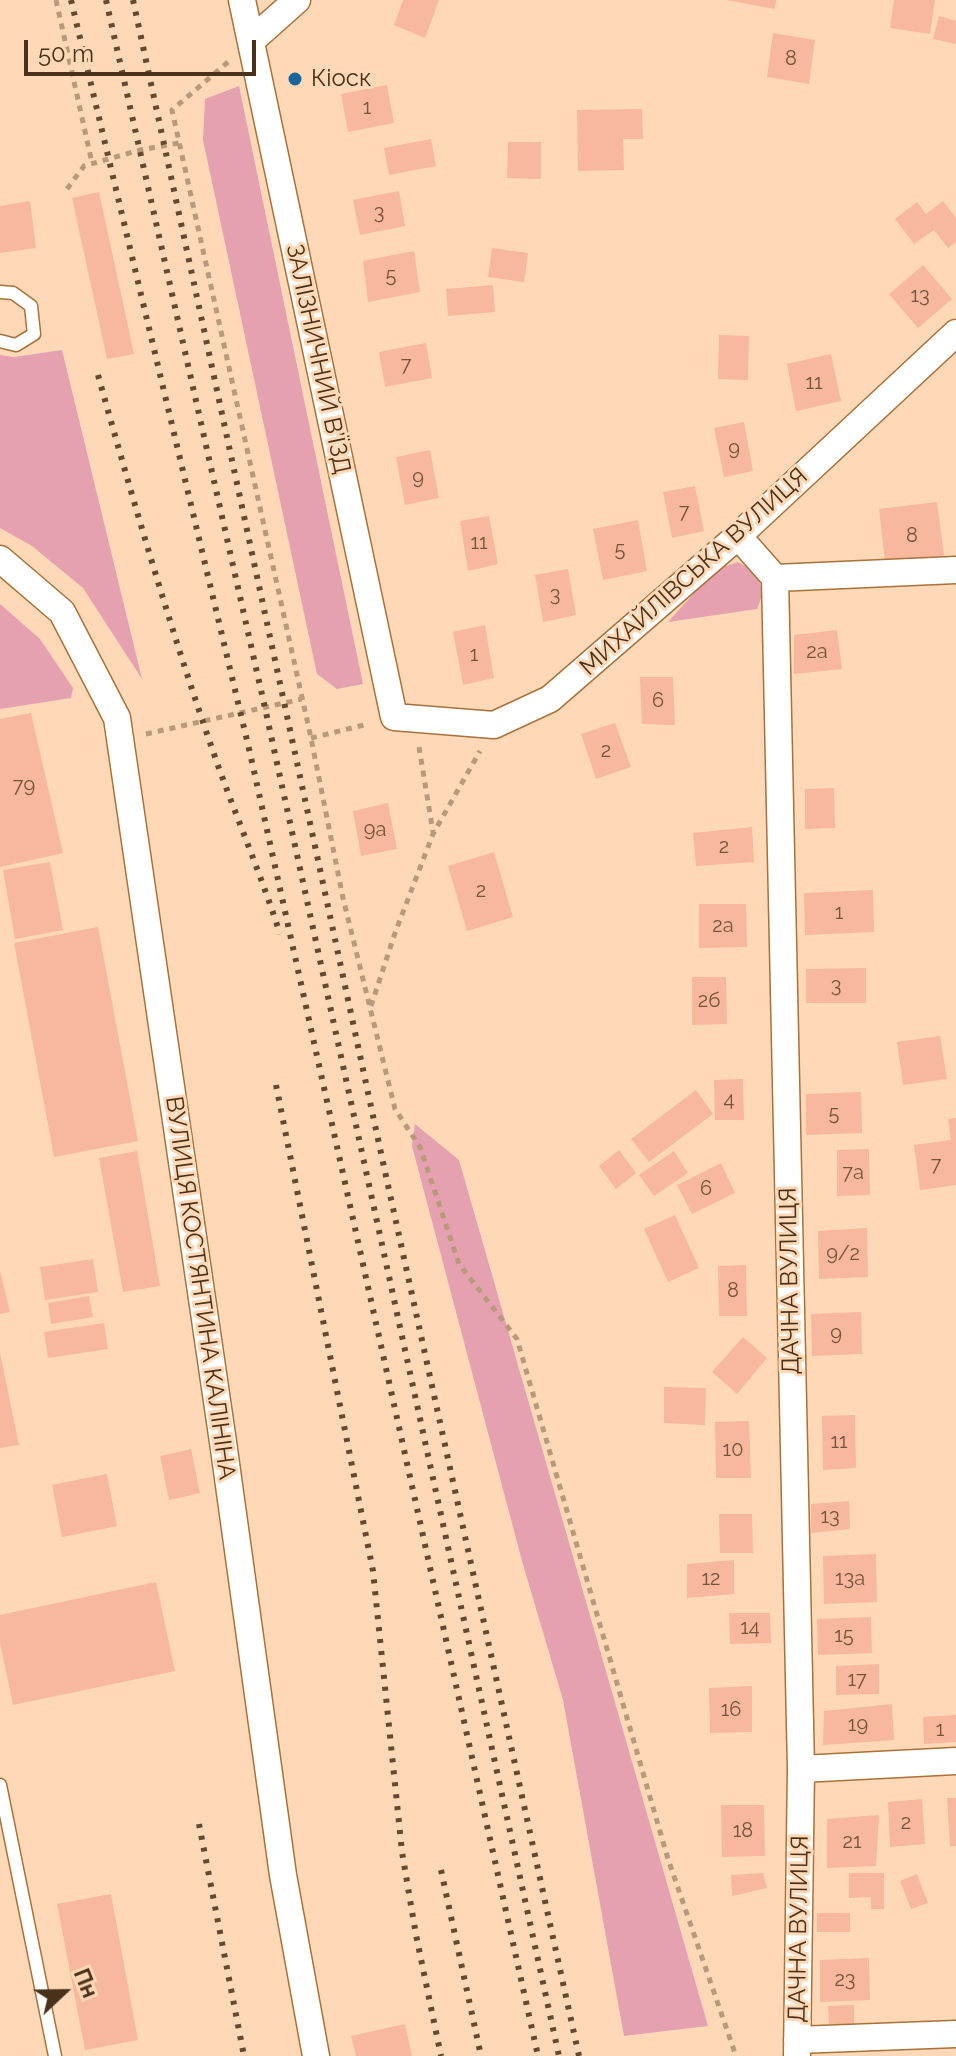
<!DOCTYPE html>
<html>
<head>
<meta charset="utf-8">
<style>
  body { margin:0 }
  #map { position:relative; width:956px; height:2056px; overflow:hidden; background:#ffd9b7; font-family:Raleway,sans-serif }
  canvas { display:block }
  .north { position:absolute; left:24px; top:1952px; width:80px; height:80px; -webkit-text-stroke:6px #ffd9b7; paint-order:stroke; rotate:68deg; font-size:22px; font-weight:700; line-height:32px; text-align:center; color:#4a321a }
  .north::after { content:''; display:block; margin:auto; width:28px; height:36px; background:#4a321a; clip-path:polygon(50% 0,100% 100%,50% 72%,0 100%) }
  .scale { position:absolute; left:24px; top:40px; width:232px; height:36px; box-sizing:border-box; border:4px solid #4a321a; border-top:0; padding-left:10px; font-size:24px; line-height:28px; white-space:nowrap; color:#4a321a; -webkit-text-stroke:6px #ffd9b7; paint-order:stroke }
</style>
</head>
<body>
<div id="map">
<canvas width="956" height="2056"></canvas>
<div class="north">Пн</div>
<div class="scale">50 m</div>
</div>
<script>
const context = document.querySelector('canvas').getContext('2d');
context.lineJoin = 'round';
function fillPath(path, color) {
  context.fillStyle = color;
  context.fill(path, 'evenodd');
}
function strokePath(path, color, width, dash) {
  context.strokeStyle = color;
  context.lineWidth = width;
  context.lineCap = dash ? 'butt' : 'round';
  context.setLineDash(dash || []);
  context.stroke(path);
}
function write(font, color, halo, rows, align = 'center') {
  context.font = font + ' Raleway,sans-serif';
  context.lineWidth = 6;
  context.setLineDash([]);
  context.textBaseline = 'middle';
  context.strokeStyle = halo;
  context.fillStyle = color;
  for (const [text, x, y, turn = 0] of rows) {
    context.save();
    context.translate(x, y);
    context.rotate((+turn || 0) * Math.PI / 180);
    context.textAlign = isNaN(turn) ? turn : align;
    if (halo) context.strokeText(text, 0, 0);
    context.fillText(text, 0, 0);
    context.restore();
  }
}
fillPath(new Path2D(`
  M239 86 363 684 337 689 317 674 203 140 205 99Z
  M62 350 142 679 83 588 32 546 0 528V355L14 357Z
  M738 562 756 572 763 593 757 609 668 622 716 569Z
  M0 604 40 639 73 688 71 698 0 709Z
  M415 1124 459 1160 708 2026 624 2036 563 1700 522 1561 412 1146Z`), '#e6a1b1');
fillPath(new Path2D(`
  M403 0H439L425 38 394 25Z
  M726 0H776L775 9Z
  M894 0H935L930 34 890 28Z
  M939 16 956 21V44L933 39Z
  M773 33 815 40 809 84 767 77Z
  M387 85 394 123 348 132 341 94Z
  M642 109 643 139H623L624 170 578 171 577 110Z
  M431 139 436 166 389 175 384 148Z
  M508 142H541V179L507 178Z
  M399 191 405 226 360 235 353 200Z
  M99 192 134 354 107 359 72 198Z
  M30 201 36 248 0 253V206Z
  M943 201 956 218V242L948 248 934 230 914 244 895 219 917 202 926 214Z
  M492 248 528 253 524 282 488 277Z
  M414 251 420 292 368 302 363 261Z
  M923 265 952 299 918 328 889 294Z
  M493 285 495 312 448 316 446 289Z
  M719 335 749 336 748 380 718 379Z
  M426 343 432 378 385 387 379 352Z
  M831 354 841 401 796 411 787 364Z
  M744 422 753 471 724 477 714 428Z
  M430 450 439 498 405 505 396 457Z
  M695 486 704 531 672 538 663 492Z
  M937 502 945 563 886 570 879 509Z
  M489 516 498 564 468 571 460 521Z
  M638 520 647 571 603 580 593 529Z
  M568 569 576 615 543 622 535 575Z
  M485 625 494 678 463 685 453 632Z
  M837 630 842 669 794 674V635Z
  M640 677H673L675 725 642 724Z
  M31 713 63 853 0 867V719Z
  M615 723 631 767 596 779 581 734Z
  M834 788 835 828 805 829V789Z
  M388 803 397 849 361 856 353 811Z
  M752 827 754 862 696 866 693 833Z
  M494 852 513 917 467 931 448 866Z
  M50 862 63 930 15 939 3 870Z
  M873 890 874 932 805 935 804 893Z
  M699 904H746L747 947 699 948Z
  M98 927 138 1141 54 1157 14 943Z
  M866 968V1003H806V969Z
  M692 977H726L727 1024 692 1025Z
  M940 1036 947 1079 903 1085 897 1042Z
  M743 1079 744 1120H715L714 1080Z
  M696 1090 713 1114 649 1162 631 1139Z
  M861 1092 862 1133 806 1135V1094Z
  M956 1118V1185L920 1190 914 1145 951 1140 948 1119Z
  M869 1149 870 1195 837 1196V1150Z
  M619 1150 636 1173 616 1189 599 1166Z
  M137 1151 160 1286 123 1292 99 1158Z
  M674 1151 688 1173 654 1196 639 1175Z
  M721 1163 735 1193 692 1214 677 1185Z
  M675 1215 699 1268 668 1282 644 1229Z
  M867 1228 868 1277 819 1279 818 1231Z
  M93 1259 98 1292 45 1300 40 1267Z
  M746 1265 747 1316H719L718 1266Z
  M0 1271 10 1312 0 1314Z
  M89 1296 93 1317 51 1324 48 1303Z
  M861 1312 862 1354 812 1356 811 1314Z
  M104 1323 108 1349 48 1358 44 1332Z
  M743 1337 767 1358 737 1394 712 1372Z
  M0 1353 19 1445 0 1448Z
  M664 1387 706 1388 705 1425 664 1423Z
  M855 1415 856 1468 823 1470 822 1416Z
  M749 1421 751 1478H716L715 1422Z
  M191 1449 200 1493 169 1500 160 1456Z
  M107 1474 117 1526 62 1537 52 1485Z
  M849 1501 850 1529 811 1533V1504Z
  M719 1514H752L753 1553H720Z
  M876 1554 877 1602 824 1604 823 1556Z
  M734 1560V1594L687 1598V1564Z
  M156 1582 175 1671 13 1705 0 1643V1615Z
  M729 1613H770L771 1643 730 1644Z
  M871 1617 872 1653 818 1655 817 1619Z
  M879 1664V1694L836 1695V1666Z
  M752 1686V1732L710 1733 709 1688Z
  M892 1704 894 1740 823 1745 824 1711Z
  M956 1715V1742L924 1744 923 1717Z
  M947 1798H956V1846H950Z
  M922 1799 925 1844 890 1847 888 1802Z
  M721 1805H764L765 1856 722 1857Z
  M879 1815 876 1866 827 1868V1819Z
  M763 1873 767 1888 732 1896 731 1875Z
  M849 1873H884V1909H871V1897L849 1898Z
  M917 1874 928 1903 911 1909 900 1881Z
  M111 1894 138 2040 85 2050 57 1904Z
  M817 1913H850V1932H817Z
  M869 1958 870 2000 820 2002V1960Z
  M854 2005V2024H829L828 2006Z
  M405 2024 412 2056H356L351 2036Z`), '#f7b89d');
const service = new Path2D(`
  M0 292 13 293 31 306 34 334 16 345 0 341
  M0 1785 55 2056`);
const minor = new Path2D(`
  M242 0 394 717 494 725 550 699 738 536 956 333
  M251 41 297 0
  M738 536 775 578 801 1769 797 2056
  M0 559 62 612 117 718 223 1442 283 1875 316 2056
  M775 578 956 570
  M801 1769 956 1761
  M797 2040 956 2034`);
strokePath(service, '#a97138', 15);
strokePath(minor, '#a97138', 29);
strokePath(new Path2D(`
  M56 0 92 163
  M228 62 172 110 311 738 343 898 395 1109 420 1147 459 1264 517 1339 668 1859 736 2056
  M67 189 84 166 140 150 179 143
  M146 734 302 699
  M311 738 368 724
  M419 747 433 832
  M371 1006 395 933 433 834 480 751`), '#b9997b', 5, [6, 6]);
strokePath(service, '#fff', 12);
strokePath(minor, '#fff', 26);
strokePath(new Path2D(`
  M71 0 250 753 538 2056
  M106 0 265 708 559 2056
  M133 0 384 1167 579 2056
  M98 375C134 504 171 631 215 757 236 817 261 874 280 934
  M276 1085 373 1571 402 1852 416 1935 441 2056
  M199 1824 244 2056
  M441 1870 481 2056`), '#634930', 6, [4, 8]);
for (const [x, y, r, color] of [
  [295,79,8,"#1a6599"]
]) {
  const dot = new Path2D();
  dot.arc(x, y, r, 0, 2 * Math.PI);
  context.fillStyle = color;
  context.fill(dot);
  strokePath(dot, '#ffd9b7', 3);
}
write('20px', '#75543b', null, [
  ["8",791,59],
  ["1",367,108],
  ["3",379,213],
  ["5",391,276],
  ["13",920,296],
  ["7",406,365],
  ["11",814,383],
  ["9",734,449],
  ["9",418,478],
  ["7",684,512],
  ["8",912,536],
  ["11",479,543],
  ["5",620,550],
  ["3",555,595],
  ["2а",817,652],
  ["1",474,655],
  ["6",658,701],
  ["2",606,751],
  ["79",24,786],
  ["9а",375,830],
  ["2",724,847],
  ["2",481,891],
  ["1",839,913],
  ["2а",723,926],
  ["3",836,986],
  ["2б",709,1001],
  ["4",729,1100],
  ["5",834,1114],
  ["7",936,1165],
  ["7а",853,1173],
  ["6",706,1189],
  ["9/2",843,1254],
  ["8",733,1291],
  ["9",836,1334],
  ["11",839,1442],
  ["10",733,1450],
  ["13",830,1517],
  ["12",711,1579],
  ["13а",850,1579],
  ["14",750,1628],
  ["15",844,1636],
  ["17",857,1680],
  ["16",731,1710],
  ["19",858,1725],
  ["1",940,1730],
  ["2",906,1823],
  ["18",743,1831],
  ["21",852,1842],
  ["23",845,1980]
]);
write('24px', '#4a321a', '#ffd9b7', [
  ["Кіоск",311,79]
], 'left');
write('24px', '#4a321a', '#ffd9b7', [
  ["ЗАЛІЗНИЧНИЙ В’ЇЗД",318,359,78],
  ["МИХАЙЛІВСЬКА ВУЛИЦЯ",694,572,-42],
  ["ДАЧНА ВУЛИЦЯ",790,1281,-91],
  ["ВУЛИЦЯ КОСТЯНТИНА КАЛІНІНА",200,1288,82],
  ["ДАЧНА ВУЛИЦЯ",799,1929,-89]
]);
</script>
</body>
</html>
